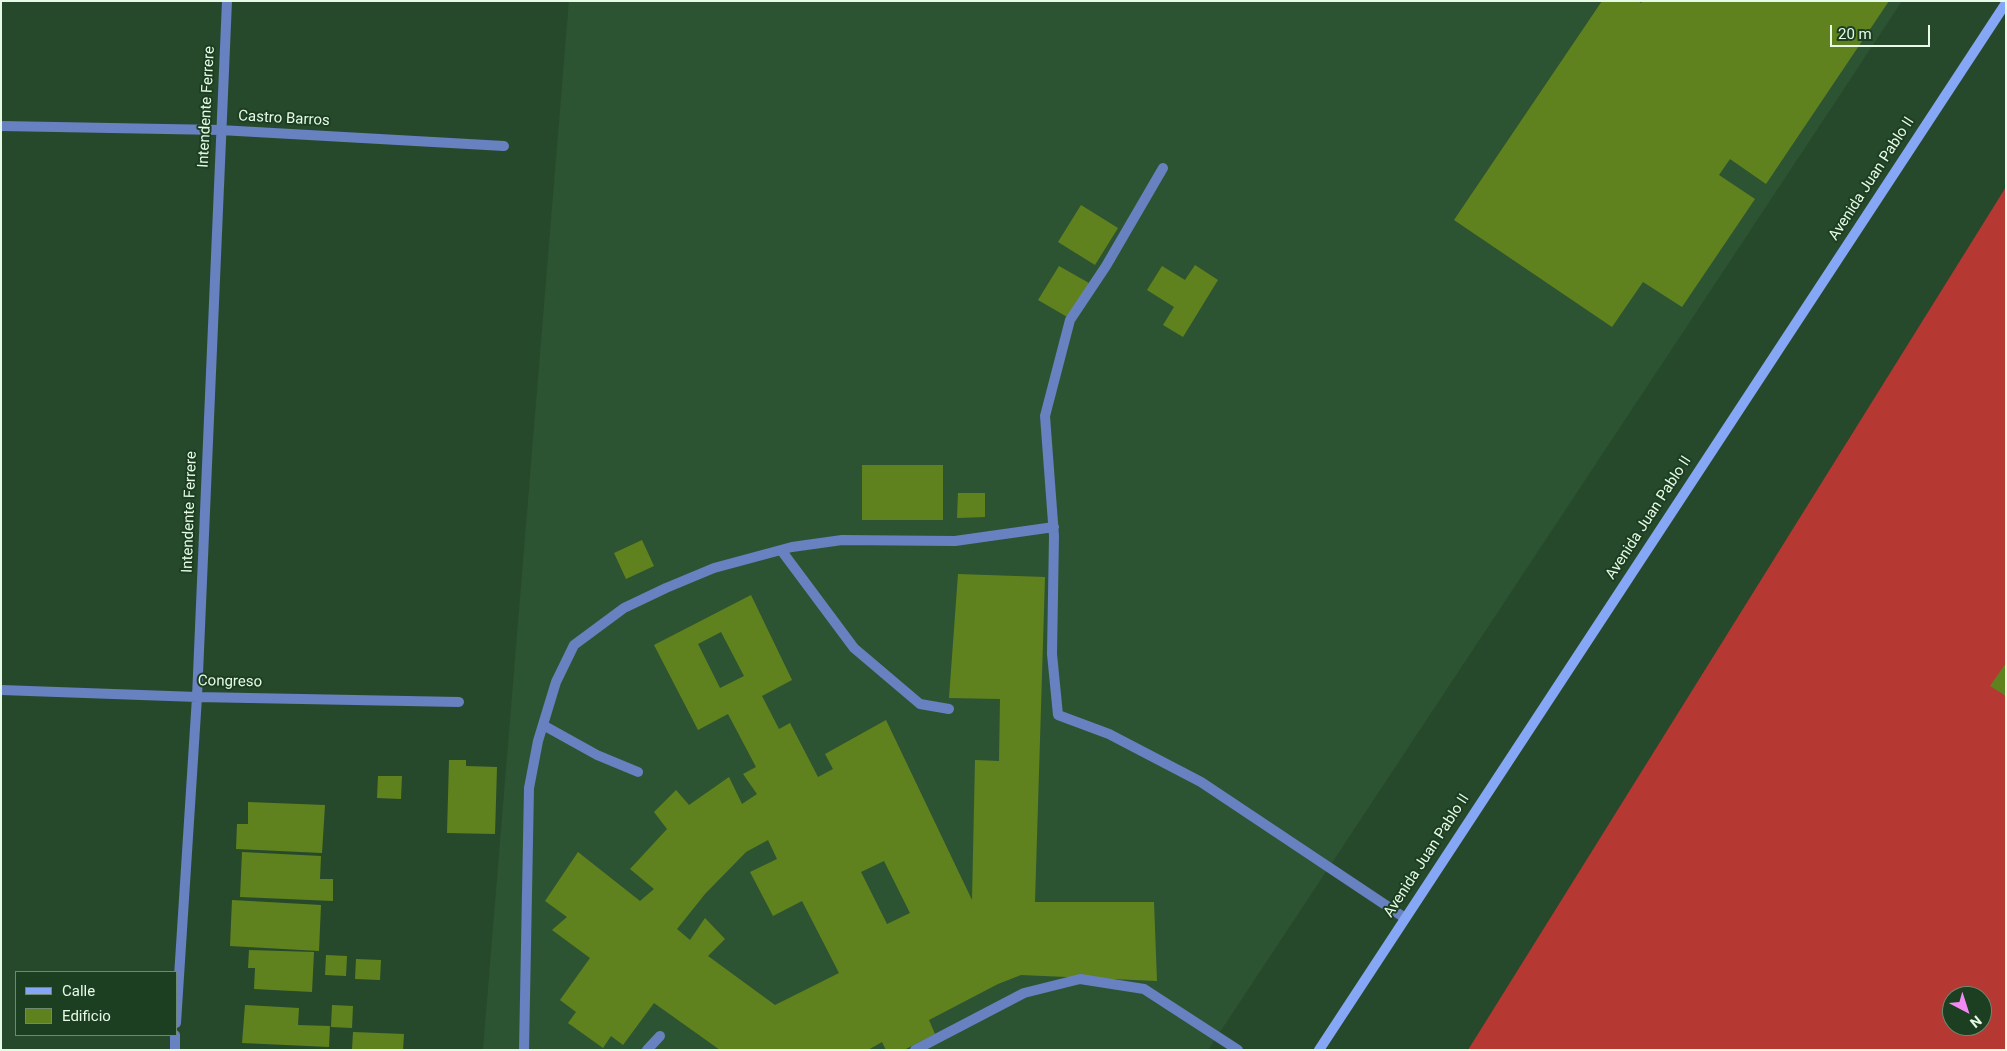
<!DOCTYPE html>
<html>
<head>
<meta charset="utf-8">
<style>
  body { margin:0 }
  #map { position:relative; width:2007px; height:1051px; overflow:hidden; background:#27492b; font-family:Roboto,sans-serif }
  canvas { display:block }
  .frame { position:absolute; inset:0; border:2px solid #e6fae7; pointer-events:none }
  .legend { position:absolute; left:15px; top:971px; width:162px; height:65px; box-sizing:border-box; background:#1c3e21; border:1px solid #6d8970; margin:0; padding:6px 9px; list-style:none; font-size:15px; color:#e6fae7 }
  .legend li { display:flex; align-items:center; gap:10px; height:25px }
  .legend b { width:25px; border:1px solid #6d8970 }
  .north { position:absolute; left:1942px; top:986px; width:50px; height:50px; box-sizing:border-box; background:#1c3e21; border:1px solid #6d8970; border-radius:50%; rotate:140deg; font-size:14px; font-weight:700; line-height:20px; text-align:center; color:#e6fae7 }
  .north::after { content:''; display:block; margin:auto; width:18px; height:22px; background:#f28af3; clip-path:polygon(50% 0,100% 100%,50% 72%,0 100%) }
  .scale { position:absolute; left:1830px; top:25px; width:100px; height:22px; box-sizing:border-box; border:2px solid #e6fae7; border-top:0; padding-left:6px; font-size:15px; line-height:18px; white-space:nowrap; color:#e6fae7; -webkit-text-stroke:4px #1c3e21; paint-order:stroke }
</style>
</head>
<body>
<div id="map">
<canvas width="2007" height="1051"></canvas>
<div class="frame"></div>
<ul class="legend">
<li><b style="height:6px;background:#86a6f6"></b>Calle</li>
<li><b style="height:14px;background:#60821e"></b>Edificio</li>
</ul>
<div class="north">N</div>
<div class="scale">20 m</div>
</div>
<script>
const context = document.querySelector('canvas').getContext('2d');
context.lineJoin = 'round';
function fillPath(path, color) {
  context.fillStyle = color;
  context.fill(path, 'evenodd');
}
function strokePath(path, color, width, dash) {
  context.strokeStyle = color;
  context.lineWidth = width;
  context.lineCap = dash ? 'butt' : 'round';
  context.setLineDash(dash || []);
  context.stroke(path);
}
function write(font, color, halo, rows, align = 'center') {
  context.font = font + ' Roboto,sans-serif';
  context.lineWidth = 4;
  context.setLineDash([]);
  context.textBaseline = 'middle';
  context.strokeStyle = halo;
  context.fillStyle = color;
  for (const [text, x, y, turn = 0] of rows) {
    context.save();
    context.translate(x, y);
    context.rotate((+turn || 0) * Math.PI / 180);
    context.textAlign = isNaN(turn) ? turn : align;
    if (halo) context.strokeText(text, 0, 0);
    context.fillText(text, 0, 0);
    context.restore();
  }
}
fillPath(new Path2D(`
  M569 1H1902L1208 1050H483Z`), '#2d5432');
fillPath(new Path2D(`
  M2006 187V1050H1468ZM1952 996H1982V1026H1952Z`), '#b63833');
fillPath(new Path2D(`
  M1602 1H1638L1641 3 1643 1H1889L1766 184 1730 159 1719 175 1755 199 1682 307 1643 282 1612 327 1454 220Z
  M1081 205 1118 228 1095 265 1058 242Z
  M1195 265 1218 280 1183 337 1163 325 1174 307 1147 290 1162 266 1185 280Z
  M1059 266 1089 283 1069 318 1038 300Z
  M862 465H943V520H862Z
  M958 493H985V517L957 518Z
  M642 540 654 566 626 579 614 553Z
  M958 574 1045 577 1035 902H1154L1157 981 1021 975 998 984 929 1020 935 1034 904 1050H886L882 1042 868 1050H720L654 1003 623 1045 611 1036 603 1048 568 1023 576 1012 560 1000 590 958 552 930 567 917 545 901 578 852 640 901 654 889 630 869 667 829 654 812 676 790 689 805 729 777 742 804 757 794 743 774 756 767 728 714 698 730 654 645 751 595 792 680 762 696 779 729 790 723 818 777 833 769 825 754 886 720 972 900 975 760 999 761 1000 699 949 698ZM721 632 744 676 720 688 698 644ZM768 840 777 859 750 872 773 916 802 901 839 973 775 1005 708 956 725 939 705 918 690 940 677 929 705 894 746 852ZM884 861 910 913 887 924 861 872Z
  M2006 663V696L1990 686Z
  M449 760H466V766L497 767 495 834 447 833Z
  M378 776H402L401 799 377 798Z
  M248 802 325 805 322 853 236 849 237 824H248Z
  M242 852 321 856 320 879H333V901L240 897Z
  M232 900 321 905 319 951 230 946Z
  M249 950 314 952 312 992 254 989 255 968H248Z
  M326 955 347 956 346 976 325 975Z
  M356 959 381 960 380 980 355 979Z
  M245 1005 299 1008 298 1025 330 1026 329 1047 242 1043Z
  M332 1005 353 1006 352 1028 331 1027Z
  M353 1032 404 1034 403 1050H352Z`), '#60821e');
strokePath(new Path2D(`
  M1163 168 1106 266 1070 320 1045 416 1054 536 1052 654 1058 715 1109 734 1201 782 1405 918
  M781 550 854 648 920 704 949 709
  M543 725 597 755 638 772
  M524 1050 529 788 538 741 556 682 574 645 624 608 666 588 714 568 792 547 842 540 955 541 1054 527
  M647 1050 660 1036
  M915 1050 1024 993 1080 979 1144 989 1238 1050`), '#6881c0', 10);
strokePath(new Path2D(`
  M1 126 220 130 504 146
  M1 690 197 697 459 702
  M176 1023 197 697 227 1
  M175 1050V1035`), '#6881c0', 10);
strokePath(new Path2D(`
  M1319 1050 2006 3`), '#86a6f6', 10);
write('15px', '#e6fae7', '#1c3e21', [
  ["Intendente Ferrere",207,107,-87],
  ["Castro Barros",284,119,3],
  ["Avenida Juan Pablo II",1872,179,-57],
  ["Intendente Ferrere",190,512,-88],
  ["Avenida Juan Pablo II",1649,518,-57],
  ["Congreso",230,682,1],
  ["Avenida Juan Pablo II",1427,856,-57]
]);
</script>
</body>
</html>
